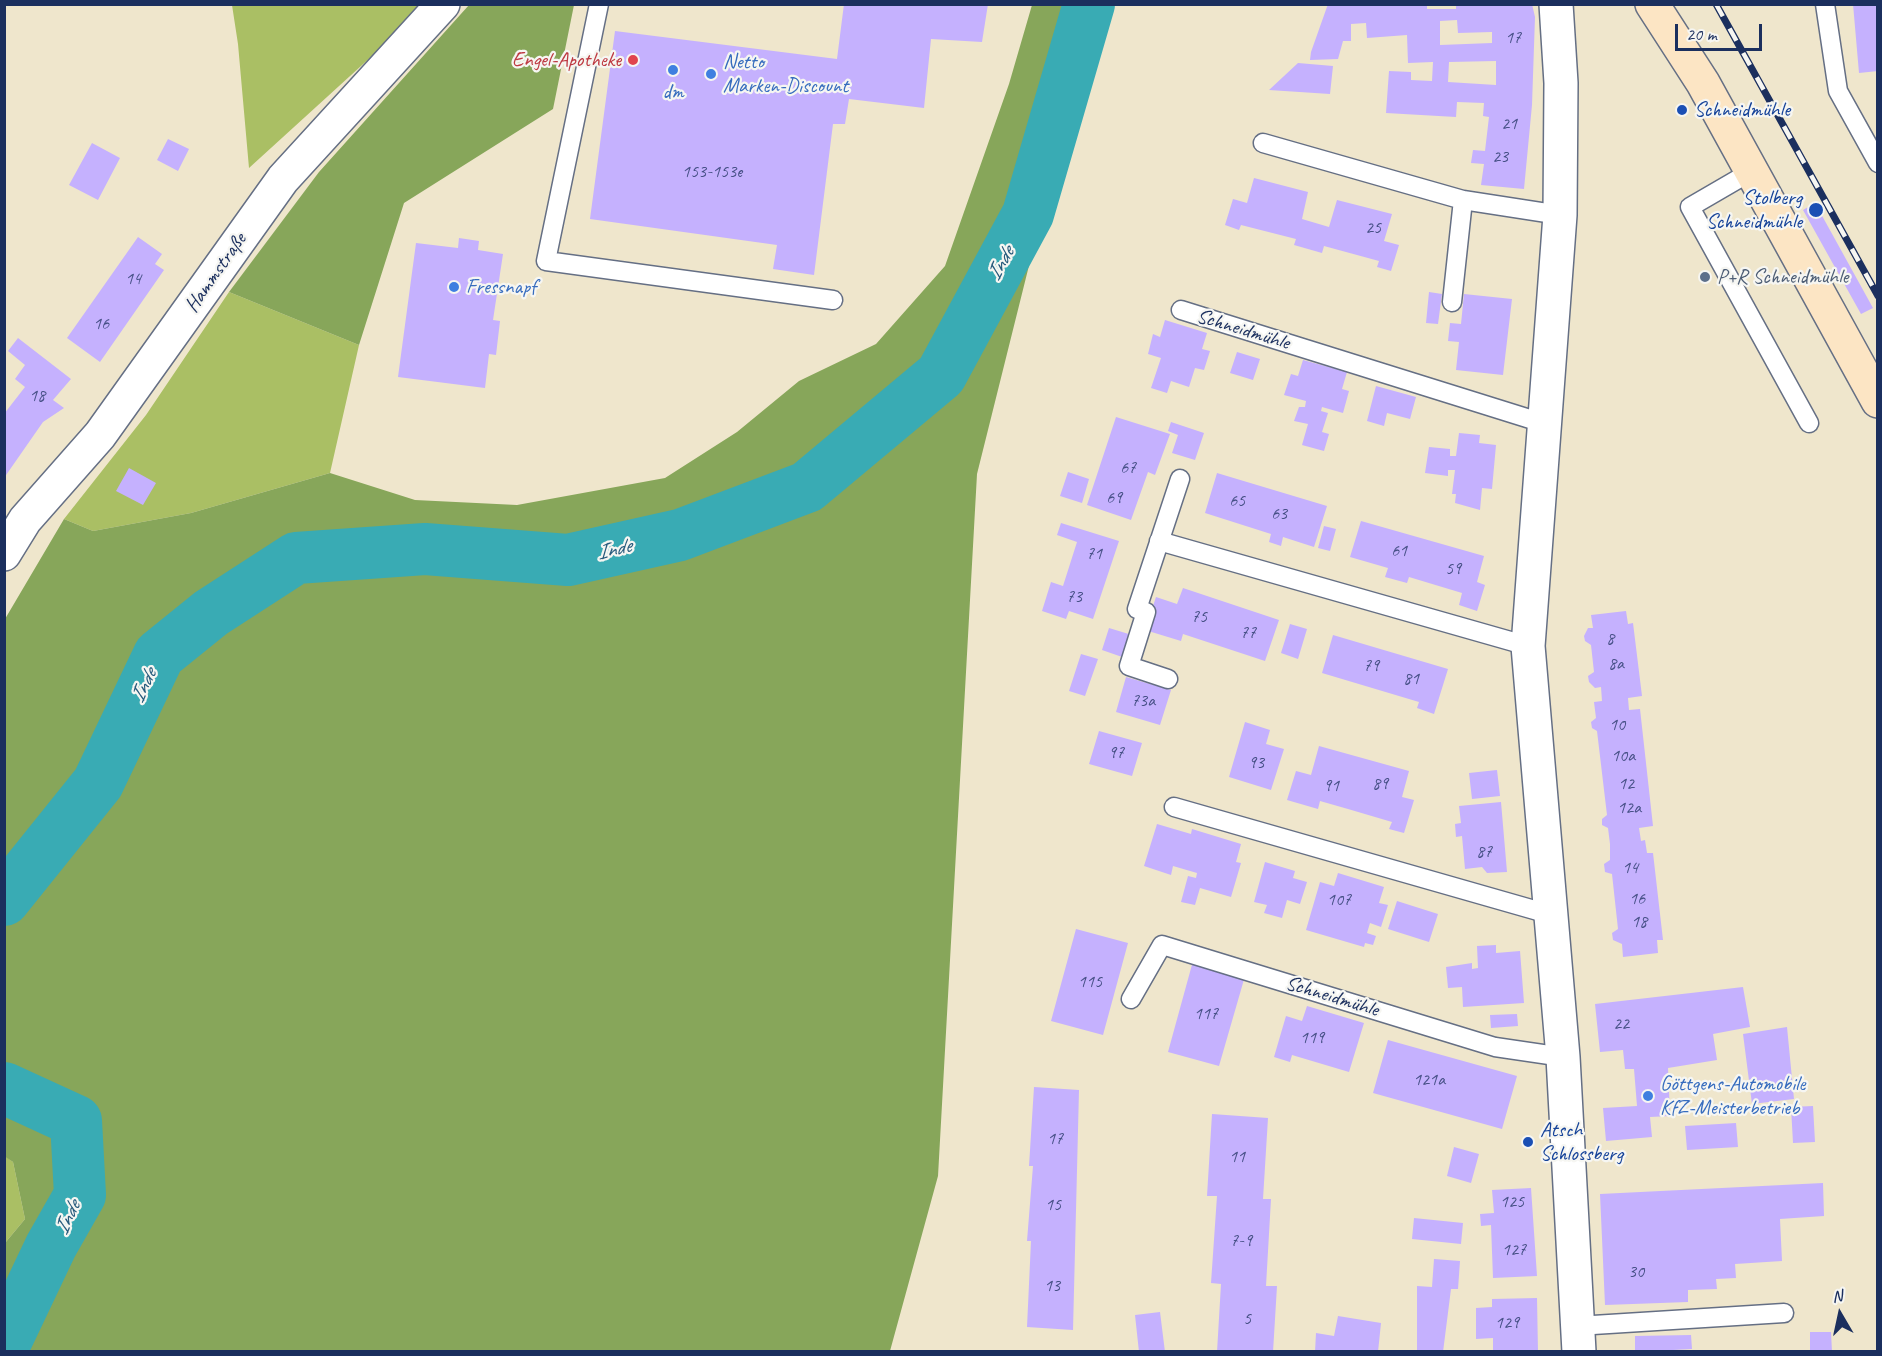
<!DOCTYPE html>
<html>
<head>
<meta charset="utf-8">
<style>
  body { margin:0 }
  #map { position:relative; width:1882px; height:1356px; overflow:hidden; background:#efe6cc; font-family:Caveat,sans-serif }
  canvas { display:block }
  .frame { position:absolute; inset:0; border:6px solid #1b2f5e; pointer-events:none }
  .north { position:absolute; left:1810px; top:1284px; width:60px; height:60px; -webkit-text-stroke:4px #f6f6f2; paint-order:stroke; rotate:351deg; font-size:16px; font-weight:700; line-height:24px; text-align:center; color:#1b2f5e }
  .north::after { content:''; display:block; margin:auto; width:21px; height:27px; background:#1b2f5e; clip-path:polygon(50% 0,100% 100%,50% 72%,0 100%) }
  .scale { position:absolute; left:1675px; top:24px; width:87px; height:27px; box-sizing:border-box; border:3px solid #1b2f5e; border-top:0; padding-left:8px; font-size:18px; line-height:21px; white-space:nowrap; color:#1b2f5e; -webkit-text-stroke:4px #f6f6f2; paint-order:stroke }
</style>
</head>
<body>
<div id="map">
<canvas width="1882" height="1356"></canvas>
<div class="frame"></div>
<div class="north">N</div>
<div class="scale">20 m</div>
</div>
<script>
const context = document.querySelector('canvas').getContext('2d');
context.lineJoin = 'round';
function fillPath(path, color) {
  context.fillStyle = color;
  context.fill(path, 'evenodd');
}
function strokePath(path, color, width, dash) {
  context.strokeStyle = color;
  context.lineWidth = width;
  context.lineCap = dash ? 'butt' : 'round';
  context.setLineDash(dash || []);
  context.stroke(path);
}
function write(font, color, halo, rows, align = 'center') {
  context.font = font + ' Caveat,sans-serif';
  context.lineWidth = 4.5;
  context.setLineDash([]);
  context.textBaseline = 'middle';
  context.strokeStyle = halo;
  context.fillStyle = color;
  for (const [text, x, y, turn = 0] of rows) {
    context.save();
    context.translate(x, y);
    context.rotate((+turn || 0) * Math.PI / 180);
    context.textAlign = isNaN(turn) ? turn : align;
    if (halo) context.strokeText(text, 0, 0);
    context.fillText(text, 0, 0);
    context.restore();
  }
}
fillPath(new Path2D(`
  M232 5H428L249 168 238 44Z
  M229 292 359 345 330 473 191 513 93 531 64 519 146 415Z
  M5 1156 13 1162 25 1219 5 1243Z`), '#aabf64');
fillPath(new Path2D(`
  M469 5H574L553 109 404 203 359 345 229 292 319 172Z
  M1032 5H1094L977 474 938 1176 890 1351H5V1243L25 1219 13 1162 4 1156 5 619 64 519 93 531 191 513 330 473 415 500 517 505 665 478 737 432 799 381 876 344 945 266 1009 84Z`), '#87a65a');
strokePath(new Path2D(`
  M4 900 98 783 159 655 211 613 296 558 425 549 568 560 680 535 807 487 941 375 1028 214 1089 4
  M4 1088 76 1121 80 1195 51 1246 4 1345`), '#39abb4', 52);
fillPath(new Path2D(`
  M844 4H988L982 42 931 39 924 108 849 99 845 124H833L814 275 773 269 777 245 590 219 615 31 837 59Z
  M1328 4H1427V9H1456V4H1532L1535 17 1532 105 1524 189 1481 185 1484 164 1471 163 1473 150 1485 151 1489 117 1483 116 1484 103 1457 102 1456 117 1386 113 1389 71 1411 72V80L1432 81 1433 62 1408 63 1407 35 1367 38 1366 23 1351 24V41H1343L1338 59 1310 60 1311 52ZM1457 20 1458 33 1492 32V43L1440 45V21ZM1496 61V85L1448 82 1449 62Z
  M1853 4H1878V71L1859 73Z
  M1298 63 1333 66 1330 94 1269 90Z
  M168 139 189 149 178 171 157 160Z
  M92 143 120 158 98 200 69 185Z
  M1254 178 1308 192 1302 219 1329 227 1337 200 1392 214 1384 241 1399 245 1391 271 1377 267 1379 261 1324 246 1322 253 1294 245 1296 239 1241 225 1239 230 1225 225 1233 199 1247 203Z
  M1815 203 1873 308 1861 314 1803 210Z
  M138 237 162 254 155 264 164 270 100 362 67 338Z
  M459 238 479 241 478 250 503 254 493 320 500 321 496 355 489 354 485 388 398 377 416 243 458 248Z
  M1429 292 1442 294 1438 324 1426 323Z
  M1464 294 1512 299 1503 375 1456 370 1459 342 1448 341 1450 323 1461 324Z
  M1165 320 1207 333 1202 349 1210 351 1204 370 1195 368 1189 387 1171 381 1167 393 1151 388 1161 358 1148 354 1153 334 1160 337Z
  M18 338 71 379 53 400 64 408 43 422 4 478V414L25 387 15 379 25 365 8 351Z
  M1237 352 1260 359 1253 380 1230 373Z
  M1303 360 1347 372 1342 389 1349 391 1343 413 1322 407 1321 411 1328 413 1322 432 1329 434 1324 451 1302 445 1308 424 1294 421 1299 407H1305L1306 401 1284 395 1291 374 1298 376Z
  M1376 386 1416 397 1410 419 1387 413 1384 426 1367 421Z
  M1116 417 1170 434 1155 475 1148 472 1131 520 1087 505Z
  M1171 422 1204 433 1195 460 1172 453 1178 435 1168 431Z
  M1459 433 1480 435 1479 443 1496 445 1492 489 1482 488 1480 510 1455 503 1456 494H1452L1455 470H1448V476L1425 473 1429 447 1450 449V456H1456Z
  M129 468 156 483 143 505 116 491Z
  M1068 472 1089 479 1082 503 1060 496Z
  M1217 473 1327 506 1314 547 1283 537 1281 546 1269 542 1271 534 1205 513Z
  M1361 521 1484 556 1477 582 1485 585 1477 611 1459 605 1462 593 1409 577 1407 583 1385 577 1388 568 1350 557Z
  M1061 523 1119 541 1093 619 1069 611 1066 619 1042 611 1051 582 1063 586 1077 542 1057 535Z
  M1324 526 1336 529 1330 551 1318 548Z
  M1183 588 1279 620 1265 661 1183 634 1181 641 1145 630 1156 597 1177 604Z
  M1626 611 1628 624 1633 623 1642 696 1628 698 1629 710 1640 709 1653 826 1639 828 1641 841 1645 840 1647 853H1653L1663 940H1657L1658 953 1623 957 1622 944 1613 940 1612 933 1618 929 1612 874 1605 872 1604 864 1610 860V844L1608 828 1602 825V819L1607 815 1597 731 1592 728 1591 722 1596 718 1594 702 1602 701 1601 687 1595 688 1589 682 1588 676 1594 672 1591 645 1585 641 1584 636 1588 628H1593L1591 615Z
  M1290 624 1307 629 1298 659 1281 653Z
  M1109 628 1132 635 1125 658 1102 650Z
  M1333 635 1448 669 1434 714 1417 708 1419 702 1322 673Z
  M1081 654 1098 659 1085 696 1069 691Z
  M1126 677 1171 690 1160 725 1116 712Z
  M1245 722 1270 730 1266 744 1284 749 1271 790 1229 777Z
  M1099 731 1142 743 1132 776 1089 764Z
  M1319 746 1409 771 1402 797 1414 800 1404 833 1389 829 1392 822 1348 809 1320 801 1318 809 1287 800 1296 771 1311 775Z
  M1497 770 1500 796 1472 799 1469 773Z
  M1501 802 1507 872 1487 873 1482 867 1465 869 1462 836 1456 837 1455 824 1461 823 1459 806Z
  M1157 824 1191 834 1192 829 1241 844 1236 862 1241 863 1231 897 1200 888 1195 905 1181 902 1188 876 1196 878 1197 873 1173 866 1171 875 1144 866Z
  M1265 862 1295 871 1293 878 1307 882 1300 904 1287 900 1282 918 1264 913 1267 905 1254 902Z
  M1338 873 1384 887 1379 903 1388 905 1381 927 1370 923 1367 933 1376 936 1373 945 1365 943 1364 947 1306 930 1320 882 1334 886Z
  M1397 901 1438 914 1429 942 1388 929Z
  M1076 929 1128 943 1103 1035 1051 1021Z
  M1496 945V953L1520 951 1524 1003 1463 1007 1462 987 1448 988 1446 967 1472 963V969L1478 968 1477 946Z
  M1193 961 1245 976 1219 1066 1168 1052Z
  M1743 987 1750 1027 1713 1034 1717 1060 1668 1068 1670 1116 1650 1117 1652 1137 1606 1141 1603 1108 1637 1106 1634 1069H1625L1623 1050 1600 1052 1595 1004Z
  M1307 1006 1364 1023 1349 1072 1292 1055 1290 1062 1274 1057 1286 1016 1302 1021Z
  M1517 1014 1518 1026 1491 1028 1490 1015Z
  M1787 1027 1794 1099 1752 1104 1743 1034Z
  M1388 1040 1517 1076 1502 1129 1373 1093Z
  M1034 1087 1079 1090 1073 1330 1027 1327 1031 1241H1027L1033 1166H1029Z
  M1813 1106 1815 1142 1793 1143 1791 1107Z
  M1212 1114 1268 1118 1263 1199H1271L1266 1286H1277L1273 1352H1217L1221 1284 1211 1283 1217 1196H1207Z
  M1736 1123 1738 1147 1687 1150 1685 1126Z
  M1454 1147 1479 1154 1471 1183 1447 1176Z
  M1823 1183 1824 1216 1780 1219 1782 1261 1735 1264 1736 1278 1716 1279 1717 1289 1688 1290V1302L1605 1305 1600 1194Z
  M1531 1188 1537 1276 1493 1278 1491 1225 1481 1226 1480 1214 1494 1213 1492 1190Z
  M1414 1218 1463 1223 1461 1244 1412 1239Z
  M1434 1259 1460 1261 1458 1289H1451L1443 1352H1417V1286L1432 1287Z
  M1537 1298 1538 1352H1493V1338L1476 1339V1308L1492 1307V1299Z
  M1160 1312 1165 1352H1139L1135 1315Z
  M1338 1316 1381 1323 1378 1352H1315L1316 1333 1334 1336Z
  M1810 1332H1831L1832 1352H1810Z
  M1691 1335 1692 1349 1635 1352V1336Z`), '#c5b1fe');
const service = new Path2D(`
  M599 4 546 261 833 300
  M1825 4 1838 91 1878 163
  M1263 143 1463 200 1560 215
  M1752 171 1690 207 1809 423
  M1452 302 1463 200
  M1181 310 1546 424
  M1159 541 1528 646
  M1168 679 1129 666 1146 612 1137 609 1180 479
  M1174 807 1552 915
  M1131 999 1162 945 1495 1047 1563 1057
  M1577 1326 1784 1313`);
const minor = new Path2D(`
  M1556 4 1561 83 1560 215 1528 646 1563 1057 1579 1352
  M4 554 25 520 100 435 283 179 443 4`);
const secondary = new Path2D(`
  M1652 4 1703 83 1878 401`);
strokePath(service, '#656f84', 21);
strokePath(minor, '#656f84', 36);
strokePath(secondary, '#656f84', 36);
strokePath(service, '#fff', 18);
strokePath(minor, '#fff', 33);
strokePath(secondary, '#fce5c4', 33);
const rail = new Path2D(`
  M1716 4 1878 296`);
strokePath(rail, '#1b2f5e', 7);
strokePath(rail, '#f6f6f2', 4.5, [14]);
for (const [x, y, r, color] of [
  [633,60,6,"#e0444e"],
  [673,70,6,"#3f7fe0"],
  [711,74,6,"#3f7fe0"],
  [1682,110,6,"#1a4fb4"],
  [1816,210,8,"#1a4fb4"],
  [1705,277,6,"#5c6f8a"],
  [454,287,6,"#3f7fe0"],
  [1648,1096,6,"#3f7fe0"],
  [1528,1142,6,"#1a4fb4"]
]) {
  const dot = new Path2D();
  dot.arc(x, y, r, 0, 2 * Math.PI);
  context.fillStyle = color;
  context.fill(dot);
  strokePath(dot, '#f6f6f2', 2);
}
write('18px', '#465086', null, [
  ["17",1513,38],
  ["21",1509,124],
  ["23",1500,157],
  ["153-153e",712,172],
  ["25",1373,228],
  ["14",133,279],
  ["16",101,324],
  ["18",37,396],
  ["67",1128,468],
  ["69",1114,498],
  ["65",1237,501],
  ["63",1279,514],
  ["61",1399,551],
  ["71",1094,554],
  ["59",1453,569],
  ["73",1074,597],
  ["75",1199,617],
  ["77",1248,633],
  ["8",1610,639],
  ["8a",1616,664],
  ["79",1371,666],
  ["81",1411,679],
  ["73a",1143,701],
  ["10",1617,725],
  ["97",1116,753],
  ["10a",1623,756],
  ["93",1256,763],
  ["89",1380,784],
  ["12",1626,784],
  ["91",1331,786],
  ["12a",1629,808],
  ["87",1484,852],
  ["14",1630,868],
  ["16",1637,899],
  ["107",1339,900],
  ["18",1639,922],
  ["115",1090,982],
  ["117",1206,1014],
  ["22",1621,1024],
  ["119",1312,1038],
  ["121a",1429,1080],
  ["17",1055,1139],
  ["11",1237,1157],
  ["125",1512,1202],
  ["15",1053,1205],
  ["7-9",1241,1241],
  ["127",1514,1250],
  ["30",1636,1272],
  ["13",1052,1286],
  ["5",1247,1319],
  ["129",1507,1323]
]);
write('21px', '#be3a42', '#f6f6f2', [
  ["Engel-Apotheke",621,60]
], 'right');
write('21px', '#366cbe', '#f6f6f2', [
  ["Netto",723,62],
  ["Marken-Discount",723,86],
  ["dm",673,92,"center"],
  ["Fressnapf",466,287],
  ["Göttgens-Automobile",1660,1084],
  ["KfZ-Meisterbetrieb",1660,1108]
], 'left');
write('21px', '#164399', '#f6f6f2', [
  ["Schneidmühle",1694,110],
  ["Stolberg",1802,198,"right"],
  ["Schneidmühle",1802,222,"right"],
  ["Atsch",1540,1130],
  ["Schlossberg",1540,1154]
], 'left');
write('21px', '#1b2f5e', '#f6f6f2', [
  ["Hammstraße",216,273,-55],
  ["Schneidmühle",1243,330,17],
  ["Schneidmühle",1332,997,17]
]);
write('21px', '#4e5e75', '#f6f6f2', [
  ["P+R Schneidmühle",1717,277]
], 'left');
write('italic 22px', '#265a7c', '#f6f6f2', [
  ["Inde",1001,264,-61],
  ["Inde",614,550,-13],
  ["Inde",144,686,-64],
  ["Inde",68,1218,-65]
]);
</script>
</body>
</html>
